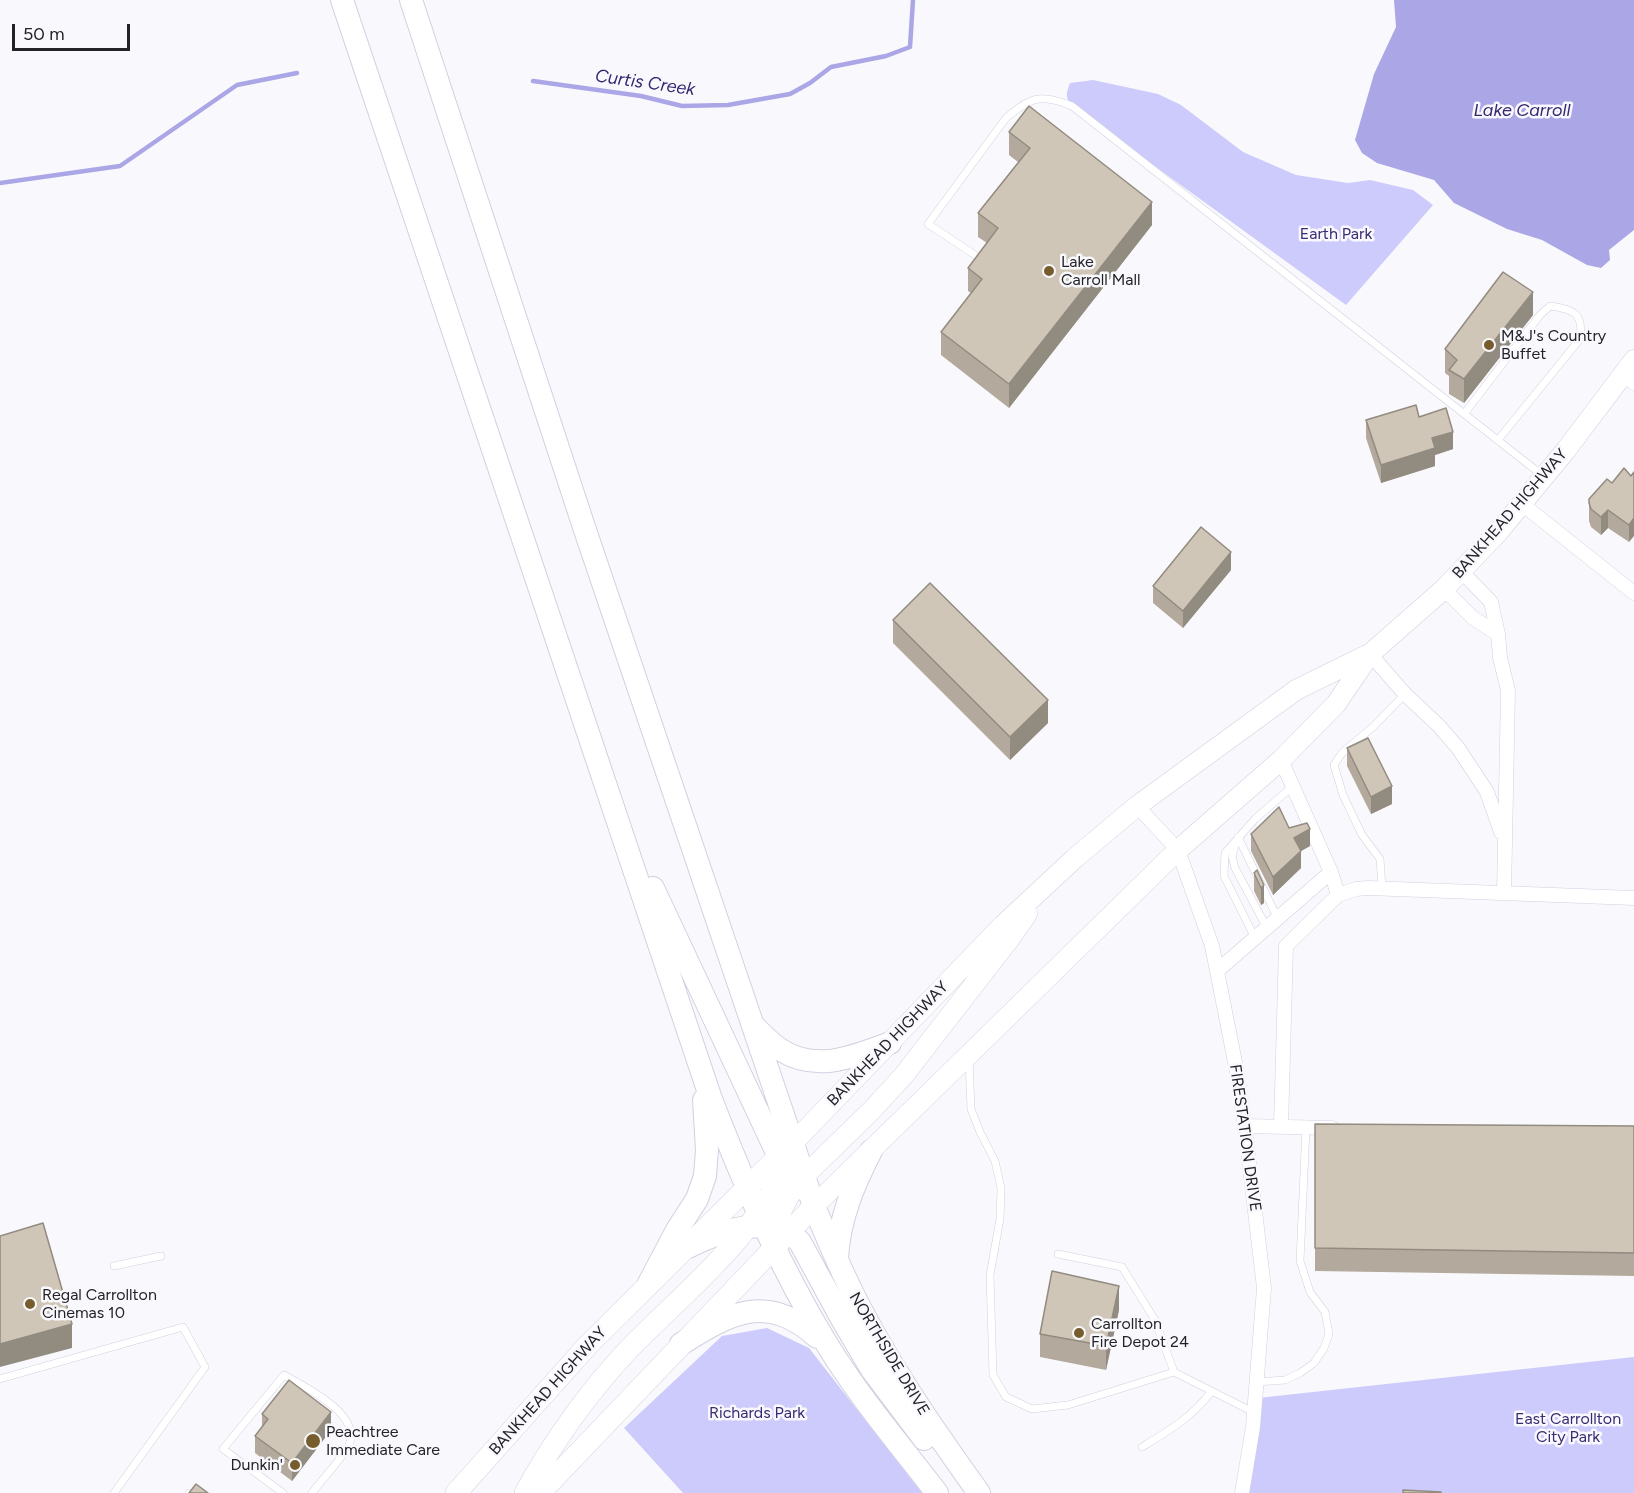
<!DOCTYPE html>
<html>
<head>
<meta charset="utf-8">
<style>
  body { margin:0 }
  #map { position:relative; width:1634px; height:1493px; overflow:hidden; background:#f9f9fd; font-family:Figtree,sans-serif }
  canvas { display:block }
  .scale { position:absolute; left:12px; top:24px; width:118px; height:27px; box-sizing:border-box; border:3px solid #222228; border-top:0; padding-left:8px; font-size:18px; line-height:21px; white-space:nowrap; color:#222228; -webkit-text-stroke:4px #f9f9fd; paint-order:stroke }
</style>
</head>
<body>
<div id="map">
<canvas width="1634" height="1493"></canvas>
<div class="scale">50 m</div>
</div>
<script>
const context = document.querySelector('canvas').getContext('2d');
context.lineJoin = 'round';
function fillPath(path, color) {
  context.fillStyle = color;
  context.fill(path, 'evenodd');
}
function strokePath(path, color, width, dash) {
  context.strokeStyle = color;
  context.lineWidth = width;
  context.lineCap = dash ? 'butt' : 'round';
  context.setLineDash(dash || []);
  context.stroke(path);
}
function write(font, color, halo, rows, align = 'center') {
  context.font = font + ' Figtree,sans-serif';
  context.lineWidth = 5;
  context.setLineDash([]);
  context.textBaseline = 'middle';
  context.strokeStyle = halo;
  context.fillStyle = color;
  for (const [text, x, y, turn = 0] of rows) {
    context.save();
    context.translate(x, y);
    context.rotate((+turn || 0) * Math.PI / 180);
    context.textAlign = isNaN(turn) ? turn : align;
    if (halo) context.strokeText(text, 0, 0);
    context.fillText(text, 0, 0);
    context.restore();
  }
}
fillPath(new Path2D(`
  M1093 80 1158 94 1181 105 1243 152 1296 175 1348 183 1370 180 1413 190 1433 205 1346 305 1072 106C1065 97 1066 94 1070 83Z
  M767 1328 809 1348 922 1493H683L624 1428 722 1336Z
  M1634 1357V1493H1246L1258 1398Z`), '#cdcbfb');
fillPath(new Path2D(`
  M1394 0H1634V230L1609 250 1610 260 1601 268 1587 265 1542 240 1507 229 1454 203 1434 180 1377 163 1362 153 1355 140 1374 74 1396 27Z`), '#aba6e6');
strokePath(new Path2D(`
  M533 81 641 96 682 106 728 105 790 94 810 83 831 67 886 56 910 47 913 0
  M0 183 120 166 237 85 297 73`), '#aba6e6', 4.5);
const service = new Path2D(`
  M978 257 928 224 1006 118C1031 97 1041 93 1072 106L1542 475
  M1464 414 1540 315 1550 306C1573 309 1584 313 1580 339L1498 440
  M1238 837 1278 919
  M1236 842 1232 856 1235 868 1267 928
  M1382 888 1380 859 1362 835 1343 795 1334 765 1342 753 1374 726 1405 694
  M1255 938 1224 876 1225 853 1255 819 1293 786
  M969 1059 971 1109 980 1132 995 1161 1001 1188 1000 1219 990 1275 993 1375 1006 1397 1032 1409 1068 1405 1174 1372
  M1058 1254 1122 1267 1155 1320 1174 1372 1255 1413
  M114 1266 161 1256
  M0 1379 183 1327 205 1367 114 1493
  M1257 1382 1285 1380 1300 1373 1314 1363 1324 1348 1329 1334 1325 1312 1310 1292 1300 1261 1306 1128
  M1142 1447C1170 1430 1191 1418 1211 1392
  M189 1493H194
  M283 1493 223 1449 284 1375C305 1387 362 1414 349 1445 344 1456 320 1482 312 1493`);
const minor = new Path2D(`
  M1624 375 1634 383
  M1522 504 1634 593
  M1461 571 1491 602 1498 634 1500 657 1508 691 1504 893
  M1444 589 1473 618 1498 634
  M1370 654 1405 694 1439 726 1458 748 1487 792 1501 832
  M1281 760 1331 872
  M1137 806 1178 850 1212 946 1236 1067 1245 1126 1264 1288 1253 1427 1242 1493
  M1217 971 1331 872 1338 895 1356 889 1368 888 1634 898
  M1245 1126 1332 1128
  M1281 1127 1286 946 1338 895`);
const secondary = new Path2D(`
  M792 1144 1002 926 1075 858 1137 806 1296 690 1367 655
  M814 1206 1178 850 1281 760 1336 704 1370 654 1444 589 1500 530 1566 450 1634 360
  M775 1244 778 1218 794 1186 872 1110 904 1075 1011 937 1027 914`);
const primary = new Path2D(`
  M456 1493 588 1345 789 1146
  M525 1493C552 1443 590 1390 629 1349 686 1290 762 1233 789 1153
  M540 1493 814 1206`);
const trunk = new Path2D(`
  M342 0 711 1099C744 1184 780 1268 828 1346 860 1398 900 1445 937 1493
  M411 0 584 527 814 1206C830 1245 846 1283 866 1319 899 1380 939 1437 979 1493
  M653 888 779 1157 796 1189
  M753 1025C762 1034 771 1044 781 1050 817 1073 855 1056 890 1043
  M688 1247C719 1231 772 1212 800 1242L843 1321 872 1370 924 1439
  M837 1259C839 1219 853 1186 871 1151
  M649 1283 677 1230 697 1199 705 1176 707 1150 704 1100
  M681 1344C730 1313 767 1292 817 1337`);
strokePath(service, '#d0d0e1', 8);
strokePath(minor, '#d0d0e1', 15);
strokePath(secondary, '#d0d0e1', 21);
strokePath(primary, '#d0d0e1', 22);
strokePath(trunk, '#d0d0e1', 24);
strokePath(service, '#fff', 7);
strokePath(minor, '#fff', 14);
strokePath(secondary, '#fff', 20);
strokePath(primary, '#fff', 21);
strokePath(trunk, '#fff', 22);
fillPath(new Path2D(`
  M1009 132 1152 225 1009 408 941 355V332L971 293 968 291V268L987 243 978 237V213L1018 162 1009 155Z
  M1533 315 1464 403 1449 394V376L1445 373V349Z
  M1419 417 1453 449 1435 455V466L1381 483 1366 438V420Z
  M1631 476 1629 542 1608 528 1601 535 1591 527 1589 521V499L1612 483Z
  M1231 570 1183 628 1153 603V586Z
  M893 620 1048 723 1010 760 893 643Z
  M1347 748 1392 804 1371 814 1347 766Z
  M1289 828 1310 846 1301 851V868L1273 895 1251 851V834Z
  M1254 873 1264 885V903L1261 905 1254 891Z
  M1315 1124 1634 1126V1276L1315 1271Z
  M1119 1310 1106 1370 1040 1357V1334Z
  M262 1414 331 1430 292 1481 255 1453V1436L262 1427Z`), '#b3aa9d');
fillPath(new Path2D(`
  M1152 202V225L1009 408V384Z
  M1533 292V315L1464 403V379Z
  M1453 432V449L1435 455V466L1381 483V465L1432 438Z
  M1608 510V528L1601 535V517Z
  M1634 518V536L1629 542V525Z
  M1231 552V570L1183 628V611Z
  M1048 700V723L1010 760V737Z
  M1392 786V804L1371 814V797Z
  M1310 829V846L1301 851V868L1273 895V877L1294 838Z
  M1264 885V903L1261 905V888Z
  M1119 1286V1310L1106 1370V1346Z
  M72 1324V1348L0 1367V1344Z
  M331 1412V1430L292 1481V1463Z`), '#928b80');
const building = new Path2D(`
  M1029 106 1152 202 1009 384 941 332 982 279 968 268 998 228 978 213 1030 148 1009 132Z
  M1503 272 1533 292 1464 379 1449 370 1457 360 1445 349Z
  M1416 405 1419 417 1446 408 1453 432 1432 438 1435 448 1381 465 1366 420Z
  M1624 468 1631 476 1634 472V518L1629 525 1608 510 1601 517 1591 509 1589 503V499L1607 479 1612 483Z
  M1201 527 1231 552 1183 611 1153 586Z
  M930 583 1048 700 1010 737 893 620Z
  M1368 738 1392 786 1371 797 1347 748Z
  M1279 807 1289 828 1307 823 1310 829 1294 838 1301 851 1273 877 1251 834Z
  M1257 870 1264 885 1261 888 1254 873Z
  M1315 1124 1634 1126V1253L1315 1248Z
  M43 1223 72 1324 0 1344V1236Z
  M1052 1271 1119 1286 1106 1346 1040 1334Z
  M289 1380 331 1412 292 1463 255 1436 268 1419 262 1414Z
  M196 1484 208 1493H189Z
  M1403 1490 1441 1492V1493H1403Z`);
fillPath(building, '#d0c6b7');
strokePath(building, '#928b80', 1.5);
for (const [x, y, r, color] of [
  [1049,271,6,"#775c2e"],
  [1489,345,6,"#775c2e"],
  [30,1304,6,"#775c2e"],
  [1079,1333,6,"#775c2e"],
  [313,1441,8,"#775c2e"],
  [295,1465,6,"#775c2e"]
]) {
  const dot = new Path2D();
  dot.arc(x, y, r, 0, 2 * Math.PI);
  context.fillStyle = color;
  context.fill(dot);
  strokePath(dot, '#f9f9fd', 2);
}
write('16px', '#392b74', '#f9f9fd', [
  ["Earth Park",1336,234],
  ["Richards Park",757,1413],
  ["East Carrollton",1568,1419],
  ["City Park",1568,1437]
]);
write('16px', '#222228', '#f9f9fd', [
  ["Lake",1061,262],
  ["Carroll Mall",1061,280],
  ["M&J's Country",1501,336],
  ["Buffet",1501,354],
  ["Regal Carrollton",42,1295],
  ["Cinemas 10",42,1313],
  ["Carrollton",1091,1324],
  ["Fire Depot 24",1091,1342],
  ["Peachtree",326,1432],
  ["Immediate Care",326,1450],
  ["Dunkin'",283,1465,"right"]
], 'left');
write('16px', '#222228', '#f9f9fd', [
  ["BANKHEAD HIGHWAY",1510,514,-49],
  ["BANKHEAD HIGHWAY",888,1044,-46],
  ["FIRESTATION DRIVE",1245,1138,82],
  ["NORTHSIDE DRIVE",889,1354,59],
  ["BANKHEAD HIGHWAY",548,1391,-48]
]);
write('italic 18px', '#352770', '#f9f9fd', [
  ["Curtis Creek",645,83,8],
  ["Lake Carroll",1522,111]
]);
</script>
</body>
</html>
